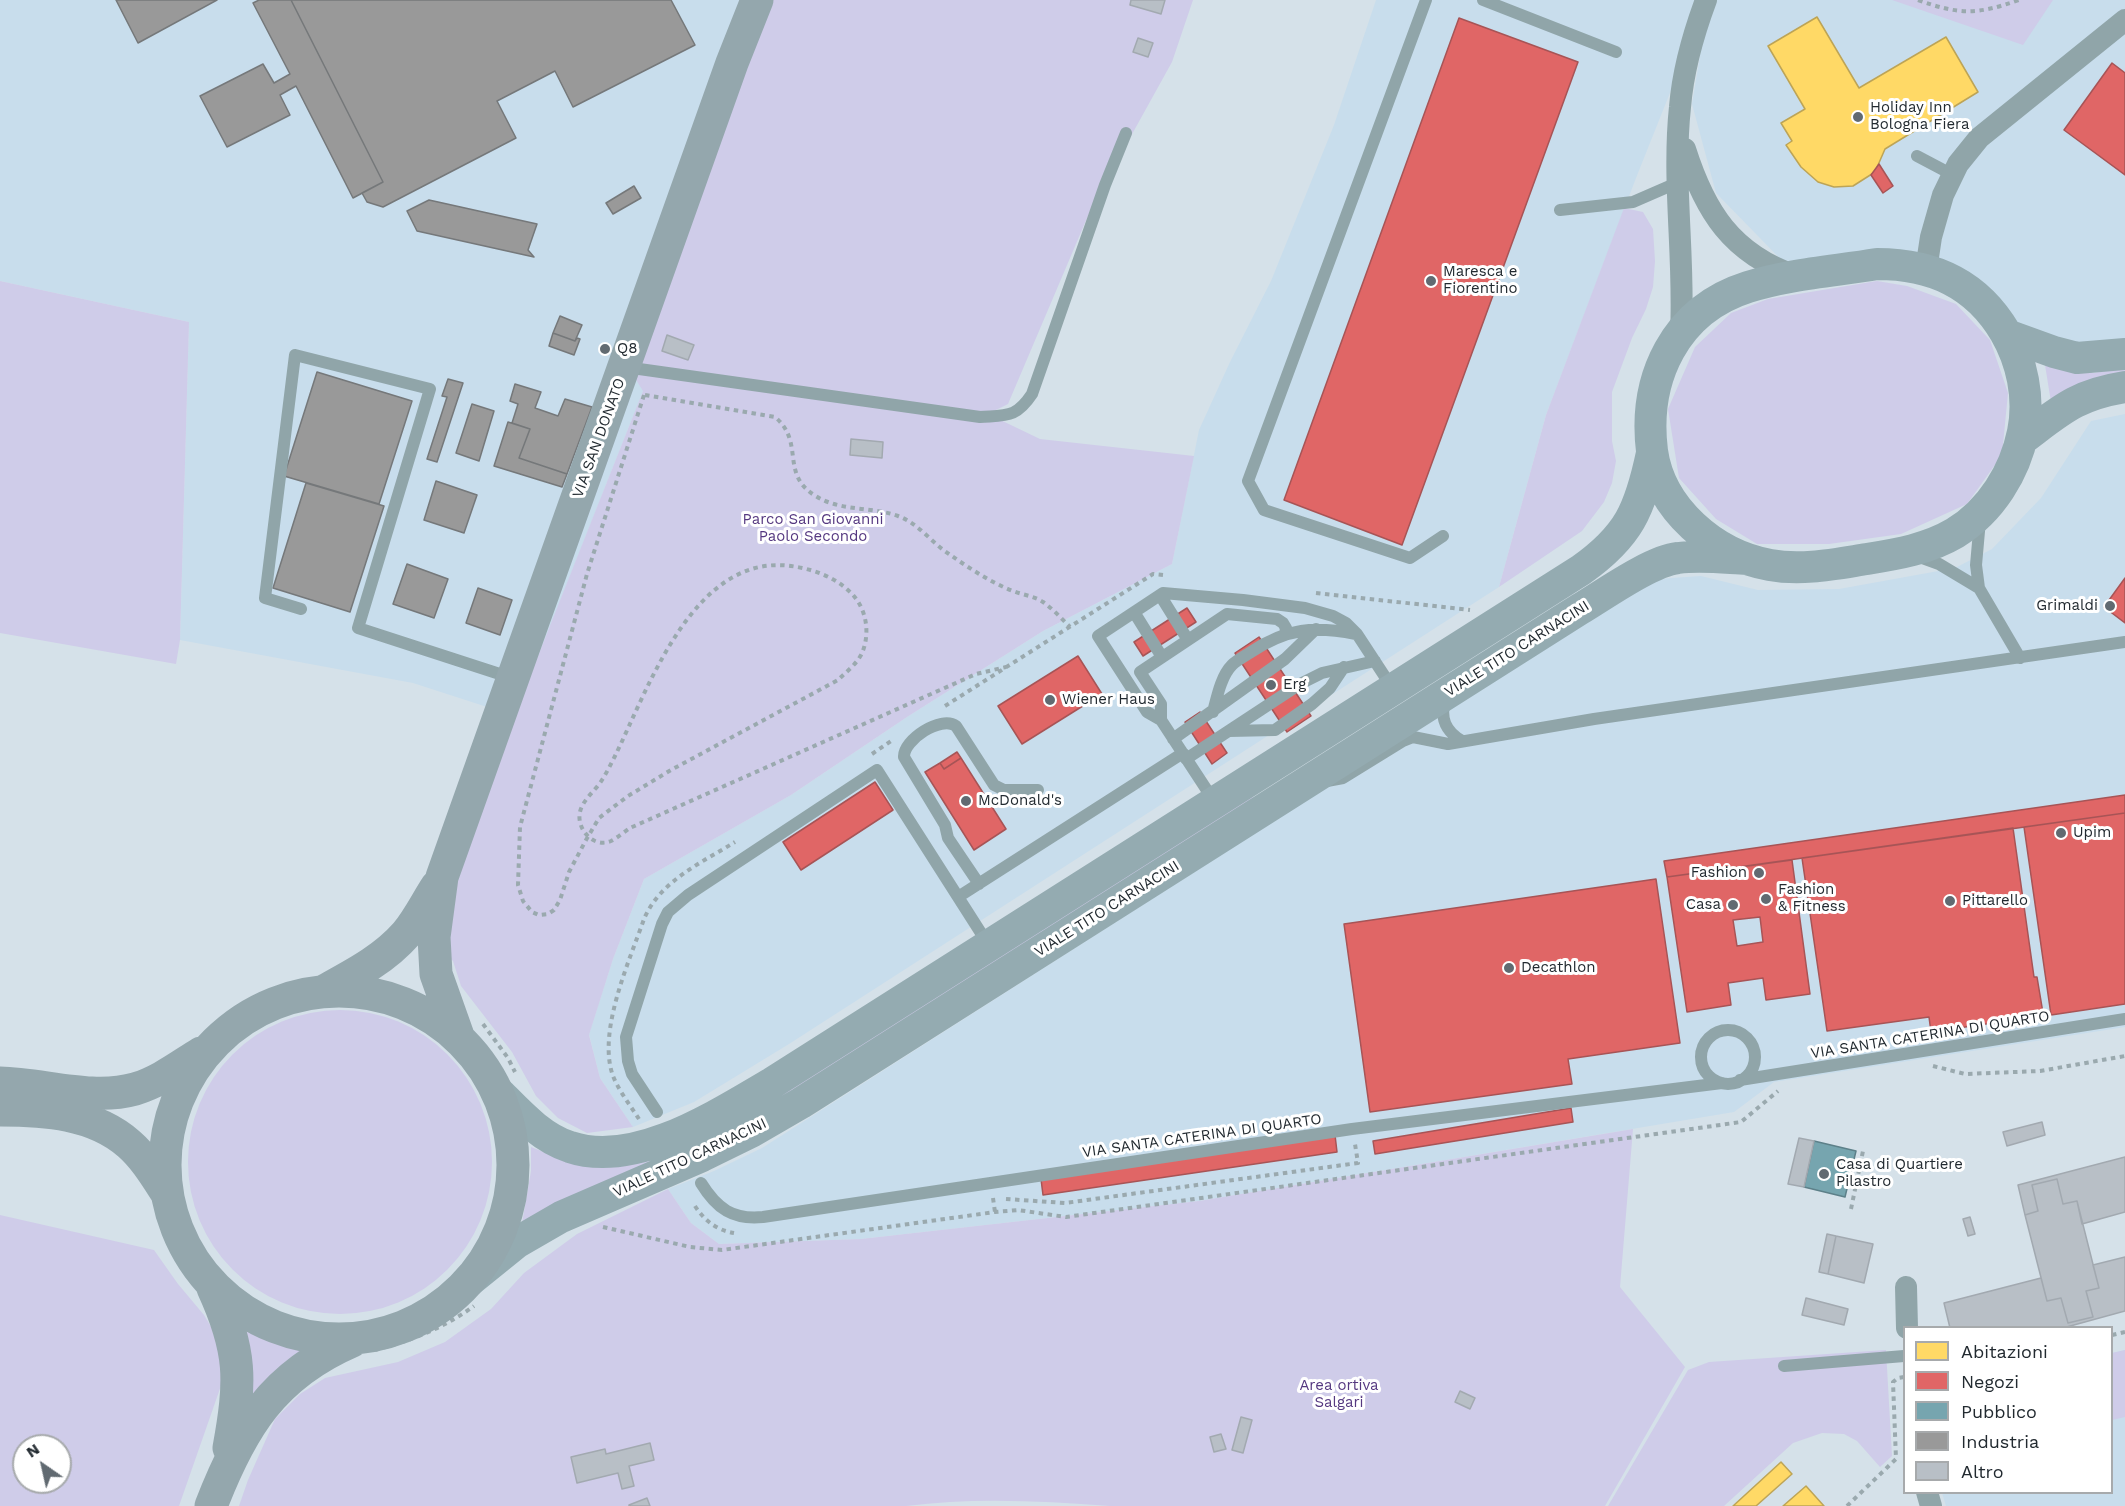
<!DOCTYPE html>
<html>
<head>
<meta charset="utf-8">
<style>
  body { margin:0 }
  #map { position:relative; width:2125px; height:1506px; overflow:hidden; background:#d5e1e9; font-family:"Work Sans",sans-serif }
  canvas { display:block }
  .legend { position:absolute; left:1903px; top:1326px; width:210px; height:168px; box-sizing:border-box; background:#fff; border:2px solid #a7aaac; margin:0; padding:8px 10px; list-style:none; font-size:18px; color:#222a30 }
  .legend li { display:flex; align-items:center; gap:12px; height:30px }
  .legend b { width:30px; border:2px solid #a7aaac }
  .north { position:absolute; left:12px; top:1434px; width:60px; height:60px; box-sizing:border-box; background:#fff; border:2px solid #a7aaac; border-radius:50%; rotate:326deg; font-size:16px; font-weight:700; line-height:24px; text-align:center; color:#222a30 }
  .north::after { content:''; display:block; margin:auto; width:21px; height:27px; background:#616a71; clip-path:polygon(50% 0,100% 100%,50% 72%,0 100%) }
</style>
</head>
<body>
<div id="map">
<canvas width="2125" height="1506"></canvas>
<ul class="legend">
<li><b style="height:16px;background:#ffd966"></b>Abitazioni</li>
<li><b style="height:16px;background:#e06666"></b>Negozi</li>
<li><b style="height:16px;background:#76a5af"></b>Pubblico</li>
<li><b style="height:16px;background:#999"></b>Industria</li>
<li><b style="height:16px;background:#b8bfc6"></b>Altro</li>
</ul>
<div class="north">N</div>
</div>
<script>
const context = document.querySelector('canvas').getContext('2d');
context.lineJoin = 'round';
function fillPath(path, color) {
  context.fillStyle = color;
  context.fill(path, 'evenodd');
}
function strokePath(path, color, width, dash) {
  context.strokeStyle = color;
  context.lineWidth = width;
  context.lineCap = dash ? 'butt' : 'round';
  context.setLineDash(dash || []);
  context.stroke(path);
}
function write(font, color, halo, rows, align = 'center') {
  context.font = font + ' "Work Sans",sans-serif';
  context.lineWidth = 6;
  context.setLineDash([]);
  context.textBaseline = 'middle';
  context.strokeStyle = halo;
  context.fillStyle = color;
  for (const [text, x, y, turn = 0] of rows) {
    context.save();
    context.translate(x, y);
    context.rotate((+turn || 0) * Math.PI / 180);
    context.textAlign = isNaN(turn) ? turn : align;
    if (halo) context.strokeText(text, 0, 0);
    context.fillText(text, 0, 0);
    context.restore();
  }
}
fillPath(new Path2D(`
  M0 0H754L643 391 515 716 413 683 180 640 189 322 0 281Z
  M1376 0H1707L1636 178 1546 415 1499 587 789 1044 694 1102 633 1127 600 1078 589 1034 613 959 644 879 791 795 907 717 1043 631 1172 564 1199 430 1230 362 1271 281 1334 125Z
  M1709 0H2125V354L2065 356 1951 279 1797 276 1716 193 1692 104Z
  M2125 414V1027L1774 1082 1734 1112 1199 1201 861 1239 719 1244 691 1223 668 1189 714 1171 762 1148 1601 612 1657 579 1701 576 1758 590 1839 589 1955 568 1992 549 2041 498 2091 421Z
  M2125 1350V1506H1946L1942 1493 2112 1492V1353Z`), '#c8ddec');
fillPath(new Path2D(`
  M754 0H1193L1172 62 1131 136 1104 178 1008 404 988 414 1040 439 1194 456 1172 564 1043 631 907 717 791 795 644 879 613 959 589 1035 600 1078 633 1127 587 1133 558 1118 536 1096 512 1052 461 986 453 961 446 954 445 923 475 815 643 391 630 370Z
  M1892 0H2053L2023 45Z
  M1624 208 1643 212 1653 229 1655 261 1653 287 1646 309 1632 338 1612 392V441L1616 461 1612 483 1604 502 1582 531 1499 587 1546 415Z
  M0 281 189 322 180 640 176 664 0 633Z
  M1877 281 1907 286 1956 304 1990 340 2008 393 2002 455 1967 504 1901 534 1829 544H1757L1716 519 1679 478 1668 409 1695 347 1731 313 1768 299Z
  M2045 365 2093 373 2125 368V377L2051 402Z
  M1250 793 1255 801 780 1099 724 1130 522 1223 531 1171V1147L559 1158 654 1153Z
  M188 1162a152 152 0 1 1 304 0a152 152 0 1 1-304 0Z
  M1633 1129 1620 1287 1685 1367 1605 1506H1110C1043 1501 973 1497 906 1506H239L248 1480 275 1419 300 1394 325 1378 398 1362 445 1342 491 1309 524 1273 577 1234 668 1189 691 1223 719 1244 861 1239 1199 1201Z
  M0 1215 154 1250 178 1284 204 1315 219 1340 223 1380 179 1506H0ZM24 1446H60V1482H24Z
  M241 1326 271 1342 307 1347 249 1401Z
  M1886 1350 1892 1456 1880 1467 1857 1441 1844 1434 1822 1433 1793 1443 1724 1506H1608L1688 1370 1709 1362Z
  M2125 1350V1417L2112 1420V1353Z`), '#cfcce9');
const homes = new Path2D(`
  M1817 17 1859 88 1946 37 1978 92 1885 149 1875 172 1853 186 1834 187 1818 182 1801 167 1786 145 1792 141 1781 123 1805 109 1768 46Z
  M1781 1462 1792 1474 1756 1506H1733Z
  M1806 1486 1824 1506H1783Z`);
fillPath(homes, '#ffd966');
strokePath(homes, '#bda456', 1.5);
const shops = new Path2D(`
  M1459 18 1578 62 1402 545 1284 500Z
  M2112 63 2125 73V175L2064 130Z
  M1879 164 1893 186 1883 193 1871 175Z
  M2125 578V623L2104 607Z
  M1187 608 1196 622 1143 656 1134 642Z
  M1259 637 1311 716 1287 732 1235 653Z
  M1078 656 1102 694 1022 744 998 706Z
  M1200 712 1227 753 1212 764 1185 722Z
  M957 752 961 758 944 769 940 763Z
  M961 758 1006 829 974 850 925 772 940 763 944 769Z
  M875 782 893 810 801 870 783 842Z
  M2125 795V813L1667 877 1664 861Z
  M2125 813V1004L2051 1015 2024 827Z
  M2013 828 2034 977H2037L2043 1013 2039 1014 2040 1016 1931 1032 1929 1017 1827 1031 1802 858Z
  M1792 860 1810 994 1766 1000 1763 978 1728 983 1731 1005 1687 1012 1667 877ZM1760 917 1763 942 1737 946 1733 920Z
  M1656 879 1680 1043 1568 1059 1572 1084 1370 1112 1344 924Z
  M1571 1108 1573 1122 1375 1154 1373 1141Z
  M1335 1135 1337 1152 1043 1195 1041 1179Z`);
fillPath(shops, '#e06666');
strokePath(shops, '#a75456', 1.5);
const public = new Path2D(`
  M1814 1141 1856 1151 1845 1197 1804 1187Z`);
fillPath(public, '#76a5af');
strokePath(public, '#5d8089', 1.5);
const industry = new Path2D(`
  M116 0H217L138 43Z
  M259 0H291L383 182 353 198 296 86 280 95 290 115 227 147 200 96 263 64 274 83 290 74 253 3Z
  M291 0H671L695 45 573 107 555 71 497 101 516 138 383 207 367 202 362 193 383 182Z
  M634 186 641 198 613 214 606 203Z
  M429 200 537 224 528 250 534 257 417 231 407 211Z
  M560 316 582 325 575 341 553 333Z
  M553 333 575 341 577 338 580 339 574 355 549 346Z
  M317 372 412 401 379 504 284 476Z
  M448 379 463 383 437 462 427 459 447 397 442 396Z
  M515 384 541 392 535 408 558 416 565 399 592 407 567 474 519 458 530 429 512 423 518 404 510 401Z
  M472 404 494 411 479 461 456 453Z
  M508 422 530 429 519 458 567 474 562 487 494 466Z
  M436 481 477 495 464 533 424 520Z
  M306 483 384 506 350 612 273 588Z
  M407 564 448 579 434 618 393 604Z
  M478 588 512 600 500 635 466 623Z`);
fillPath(industry, '#999');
strokePath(industry, '#75787a', 1.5);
const building = new Path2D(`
  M1131 0H1165L1161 14 1130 5Z
  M1138 38 1153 43 1148 57 1133 52Z
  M667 335 694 345 688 360 662 351Z
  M851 439 883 442 882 458 850 455Z
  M2042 1122 2045 1135 2007 1146 2003 1132Z
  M1799 1138 1814 1141 1804 1187 1788 1184Z
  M2125 1157V1212L2082 1224 2077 1201 2063 1204 2057 1179 2032 1185 2038 1211 2025 1215 2018 1185Z
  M2057 1179 2063 1204 2077 1201 2099 1288 2086 1291 2093 1317 2068 1323 2061 1298 2047 1301 2025 1215 2038 1211 2032 1185Z
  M1970 1217 1975 1234 1968 1236 1963 1219Z
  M1827 1234 1836 1236 1828 1274 1819 1272Z
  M1836 1236 1873 1244 1864 1283 1828 1274Z
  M2125 1257V1311L2063 1328H1950L1944 1303 2041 1278 2047 1301 2061 1298 2068 1323 2093 1317 2086 1291 2099 1288 2093 1265Z
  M1806 1298 1848 1309 1844 1325 1802 1315Z
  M1460 1391 1475 1398 1470 1409 1455 1402Z
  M1241 1417 1252 1420 1243 1453 1232 1450Z
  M1221 1434 1226 1449 1214 1452 1210 1437Z
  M650 1443 654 1460 629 1466 634 1486 622 1489 618 1473 577 1483 571 1457 605 1449 606 1454Z
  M647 1498 650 1506H629V1505Z`);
fillPath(building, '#b8bfc6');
strokePath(building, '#a2a9b0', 1.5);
strokePath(new Path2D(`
  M1918 0C1960 15 1976 15 2019 0
  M644 395 587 574 520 827 518 885 523 901 532 912 539 915 548 914 554 910 560 900 569 872 586 840 599 818 628 796 671 770 838 680C846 672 857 664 862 653 871 632 866 606 849 591 833 576 812 569 791 566 694 553 649 687 615 756 611 764 607 772 602 780 594 793 576 804 580 822 583 836 597 847 611 841 617 838 624 832 630 828L976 674 1006 667
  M645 395 775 417C805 442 780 473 814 495 840 512 870 506 898 516 918 523 932 543 949 554 969 568 990 582 1013 591 1023 595 1034 596 1043 602 1053 609 1062 619 1070 627
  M1316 593 1470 610
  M945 706 1153 574 1163 575
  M872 754 891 741
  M483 1024 508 1058 515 1072
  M1933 1066 1965 1074 2040 1071 2125 1056
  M639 1119C630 1105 619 1091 613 1076 597 1032 629 962 644 919 660 881 701 863 735 842
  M993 1198 995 1212
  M1006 1199 1065 1203 1358 1163 1355 1144
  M695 1206C704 1220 716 1230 734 1233
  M1851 1209 1863 1151
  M603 1227 690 1247 722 1250 995 1212 1018 1210 1066 1217 1741 1122 1778 1091
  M2112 1335 2125 1332
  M375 1350C410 1341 444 1328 474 1306
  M1847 1506 1896 1459 1893 1382 1898 1378 1904 1377`), '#9aa9ae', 4, [4.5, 4.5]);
strokePath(new Path2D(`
  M1426 0 1248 481 1264 510 1410 558 1443 536
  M1483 0 1616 52
  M1917 156 1953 175
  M1560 210 1633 202 1679 182
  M625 367 980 417C1007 415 1016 418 1032 394L1105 185 1126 133
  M1980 520 1976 565 1979 588 2020 658
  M1917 556 1939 564 1979 588
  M1160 595 1188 640
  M301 609 265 598 295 355 430 389 358 628 512 678
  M1134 612 1162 657
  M1445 700C1440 718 1445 731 1462 741
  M1213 712C1217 697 1221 676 1232 665 1237 660 1245 656 1251 652 1287 628 1314 626 1356 634
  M1161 720V704L1140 672 1227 614 1277 619 1283 623 1286 628 1285 634
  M1229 731 1275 730 1312 704 1330 688 1344 667
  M1173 739 1285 659 1316 629
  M1186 759 1300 684 1322 673 1375 661
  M1327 781 1343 778 1403 741 1413 737 1448 744 1594 719 2125 642
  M1214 801 1161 720 1147 712 1098 636 1163 593 1243 600 1305 608 1333 616 1346 623 1357 634 1393 689
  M979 884 948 838 945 825 904 757C903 740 941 715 956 726L994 785 1004 790H1038
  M958 897 1183 753
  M1701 1057a27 27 0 1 1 54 0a27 27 0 1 1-54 0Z
  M1740 1080 2125 1019
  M657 1112 632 1074 628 1061 626 1037 662 924 668 912 688 895 877 770 988 944
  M701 1183C717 1209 733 1220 763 1217L1352 1129 1722 1083
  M1784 1366 1904 1356`), '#90a5a9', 12);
strokePath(new Path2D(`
  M1685 149C1705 212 1732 254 1796 276
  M1926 270 1931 237 1943 195 1958 164 1979 138 2125 20
  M1681 333C1685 258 1672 182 1680 107 1683 70 1693 35 1706 0
  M1906 1287 1907 1328
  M1927 1492 1931 1506`), '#90a5a9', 22);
strokePath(new Path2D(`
  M1877 264C1932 264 1976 283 2005 332 2022 361 2030 398 2023 432 2015 472 1991 511 1955 533 1928 549 1898 554 1867 559 1835 564 1802 571 1770 565 1714 555 1660 509 1652 451 1643 378 1675 310 1748 287 1789 274 1835 271 1877 264Z
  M2007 335 2054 352 2077 358 2125 354
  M2021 440C2060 411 2075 395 2125 387
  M498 1092C519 1113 541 1138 570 1147 635 1169 717 1115 772 1083L1581 570C1629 536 1640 510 1652 453
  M469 1281 516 1243 561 1217 702 1156 751 1132 801 1103 1580 609C1605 594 1651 561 1678 558 1700 555 1725 558 1747 559`), '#94abb1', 32);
strokePath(new Path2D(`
  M326 990C355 974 384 959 406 934 418 920 427 901 437 886
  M165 1165a174 174 0 1 1 348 0a174 174 0 1 1-348 0Z
  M458 1036 436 974 434 937 442 877 732 63 757 0
  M0 1083C44 1084 92 1101 135 1089 159 1082 180 1066 201 1053
  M0 1110C44 1110 94 1113 129 1144 144 1157 155 1175 166 1192
  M213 1288C242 1351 241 1381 229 1448
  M211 1506C241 1428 273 1375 352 1341`), '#94a7ad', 33);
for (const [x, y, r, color] of [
  [1858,117,6,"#616a71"],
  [1431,281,6,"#616a71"],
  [605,349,6,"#616a71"],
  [2110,606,6,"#616a71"],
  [1271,685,6,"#616a71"],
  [1050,700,6,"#616a71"],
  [966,801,6,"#616a71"],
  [2061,833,6,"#616a71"],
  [1759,873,6,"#616a71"],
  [1766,899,6,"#616a71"],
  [1950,901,6,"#616a71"],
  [1733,905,6,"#616a71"],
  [1509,968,6,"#616a71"],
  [1824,1174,6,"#616a71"]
]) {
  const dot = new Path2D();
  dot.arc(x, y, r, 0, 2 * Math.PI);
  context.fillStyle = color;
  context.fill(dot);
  strokePath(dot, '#fff', 2);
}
write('15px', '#222a30', '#fff', [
  ["Holiday Inn",1870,108],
  ["Bologna Fiera",1870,125],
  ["Maresca e",1443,272],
  ["Fiorentino",1443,289],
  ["Q8",617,349],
  ["Grimaldi",2098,606,"right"],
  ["Erg",1283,685],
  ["Wiener Haus",1062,700],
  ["McDonald's",978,801],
  ["Upim",2073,833],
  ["Fashion",1747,873,"right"],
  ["Fashion",1778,890],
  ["& Fitness",1778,907],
  ["Pittarello",1962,901],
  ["Casa",1721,905,"right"],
  ["Decathlon",1521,968],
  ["Casa di Quartiere",1836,1165],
  ["Pilastro",1836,1182]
], 'left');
write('15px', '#222a30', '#fff', [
  ["VIA SAN DONATO",599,438,-70],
  ["VIALE TITO CARNACINI",1517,649,-32],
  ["VIALE TITO CARNACINI",1107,909,-32],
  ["VIA SANTA CATERINA DI QUARTO",1930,1035,-9],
  ["VIA SANTA CATERINA DI QUARTO",1202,1136,-8],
  ["VIALE TITO CARNACINI",690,1158,-25]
]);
write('15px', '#553880', '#fff', [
  ["Parco San Giovanni",813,520],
  ["Paolo Secondo",813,537],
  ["Area ortiva",1339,1386],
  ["Salgari",1339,1403]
]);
</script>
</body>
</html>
